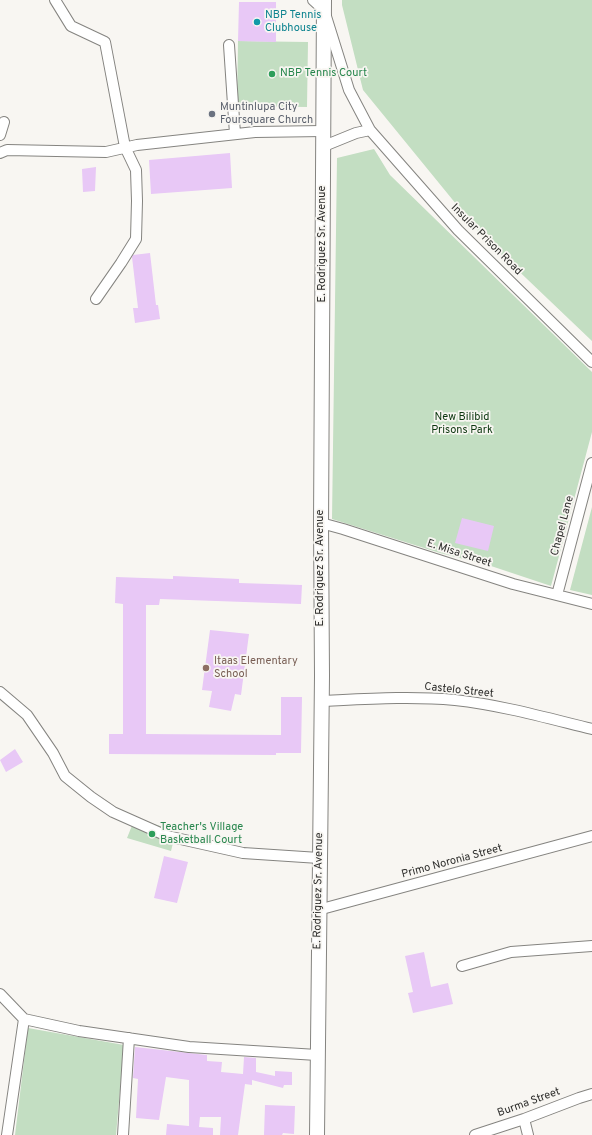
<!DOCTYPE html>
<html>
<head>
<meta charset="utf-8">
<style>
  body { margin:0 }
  canvas { display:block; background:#f8f6f2 }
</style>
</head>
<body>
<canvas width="592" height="1135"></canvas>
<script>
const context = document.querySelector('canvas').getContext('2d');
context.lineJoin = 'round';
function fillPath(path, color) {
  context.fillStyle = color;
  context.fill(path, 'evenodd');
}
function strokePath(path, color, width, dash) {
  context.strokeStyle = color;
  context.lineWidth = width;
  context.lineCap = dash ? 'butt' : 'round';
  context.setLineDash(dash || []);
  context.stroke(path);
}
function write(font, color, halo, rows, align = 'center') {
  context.font = font + ' Overpass,sans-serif';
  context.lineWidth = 3.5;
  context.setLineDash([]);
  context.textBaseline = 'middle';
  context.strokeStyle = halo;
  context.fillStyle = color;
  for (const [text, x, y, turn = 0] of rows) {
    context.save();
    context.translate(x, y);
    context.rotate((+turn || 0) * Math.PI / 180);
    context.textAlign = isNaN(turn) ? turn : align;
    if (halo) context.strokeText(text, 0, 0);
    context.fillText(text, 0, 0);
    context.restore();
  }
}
fillPath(new Path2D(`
  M342 0H592V341L483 237 363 90 342 5Z
  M238 41 308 42 307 107 237 106Z
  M374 149 390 175 592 372V432L551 586 491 566 440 553 332 519 337 158Z
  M592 507V595L570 590Z
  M135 818 176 831 171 851 127 838Z
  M28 1028 124 1045 116 1135H15Z`), '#c3dec2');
fillPath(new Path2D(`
  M239 2H276V42L238 41Z
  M230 153 232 188 151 194 149 160Z
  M96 167 95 191 83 192 82 169Z
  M150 253 156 305H158L160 319 135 323 133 308H138L132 257 133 255Z
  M462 518 494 526 488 551 455 543Z
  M173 576 239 579V583L302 585 301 604 160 599 159 605H146V734L281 735V697H302L301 753H276V755L109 754V734H123V604L115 603 116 577 173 579Z
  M210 630 249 634 241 695 235 694 231 711 209 707 212 691 202 690Z
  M15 749 23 762 6 772 0 760Z
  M164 856 188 862 177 903 154 898Z
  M424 952 431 987 448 983 453 1004 413 1013 408 993 413 992 405 956Z
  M135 1047 207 1055V1061L222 1062 221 1072 243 1074 244 1057 256 1058V1072L275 1076V1071L292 1072V1085H284L283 1088 252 1080V1085L245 1084 238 1135H220L221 1117H200L199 1127 213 1128V1135H166L167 1124 189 1126V1080L166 1077 159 1120 136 1118 138 1079 133 1078Z
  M265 1105 295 1106 294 1134 283 1133 282 1135H264Z`), '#e8c8f6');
const street = new Path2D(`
  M55 0 71 26 105 42 125 147 136 170 137 201 136 239 121 263 96 299
  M313 0 324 10 349 90 370 130 458 230 592 362
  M229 45 235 134
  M0 135 4 122
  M324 146 356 133 370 130
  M0 153 7 150 106 152 137 145 255 132 323 131
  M321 523 343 529 513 584 592 604
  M557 595 592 463
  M0 692 27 715 53 753 65 776 91 797 113 812 167 836 243 853 319 858
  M321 701C366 699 410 696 455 700 501 705 547 718 592 729
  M318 910 592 836
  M462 966 511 952 592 946
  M0 994 24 1019 79 1031 189 1047 317 1055
  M524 1119 528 1135
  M7 1135 24 1019
  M123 1135 129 1038
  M475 1135 524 1119 579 1098 592 1094`);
const secondary = new Path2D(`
  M317 1135 322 676 321 523 324 0`);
strokePath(street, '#858480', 12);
strokePath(secondary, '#858480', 16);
strokePath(street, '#fff', 10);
strokePath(secondary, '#fff', 14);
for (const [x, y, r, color] of [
  [257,22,4,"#0f9aa8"],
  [272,74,4,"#2e9e5b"],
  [212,114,4,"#6b7280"],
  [206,668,4,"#8d6e63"],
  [152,834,4,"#2e9e5b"]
]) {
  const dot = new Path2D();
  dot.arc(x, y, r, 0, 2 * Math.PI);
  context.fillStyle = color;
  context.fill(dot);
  strokePath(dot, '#f8f6f2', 1.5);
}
write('11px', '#0d838f', '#f8f6f2', [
  ["NBP Tennis",265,16],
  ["Clubhouse",265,29]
], 'left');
write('11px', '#27864d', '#f8f6f2', [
  ["NBP Tennis Court",280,74],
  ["Teacher's Village",160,828],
  ["Basketball Court",160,841]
], 'left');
write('11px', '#5b616d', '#f8f6f2', [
  ["Muntinlupa City",220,108],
  ["Foursquare Church",220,121]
], 'left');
write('11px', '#2d2d2b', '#f8f6f2', [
  ["Insular Prison Road",486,240,45],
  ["E. Rodriguez Sr. Avenue",323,244,-90],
  ["Chapel Lane",563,526,-75],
  ["E. Misa Street",459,554,18],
  ["E. Rodriguez Sr. Avenue",321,568,-90],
  ["Castelo Street",459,691,6],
  ["Primo Noronia Street",452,862,-15],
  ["E. Rodriguez Sr. Avenue",319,891,-89],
  ["Burma Street",529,1103,-20]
]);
write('11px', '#0b360e', '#f8f6f2', [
  ["New Bilibid",462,418],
  ["Prisons Park",462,431]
]);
write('11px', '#785e54', '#f8f6f2', [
  ["Itaas Elementary",214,662],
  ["School",214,675]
], 'left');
</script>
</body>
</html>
